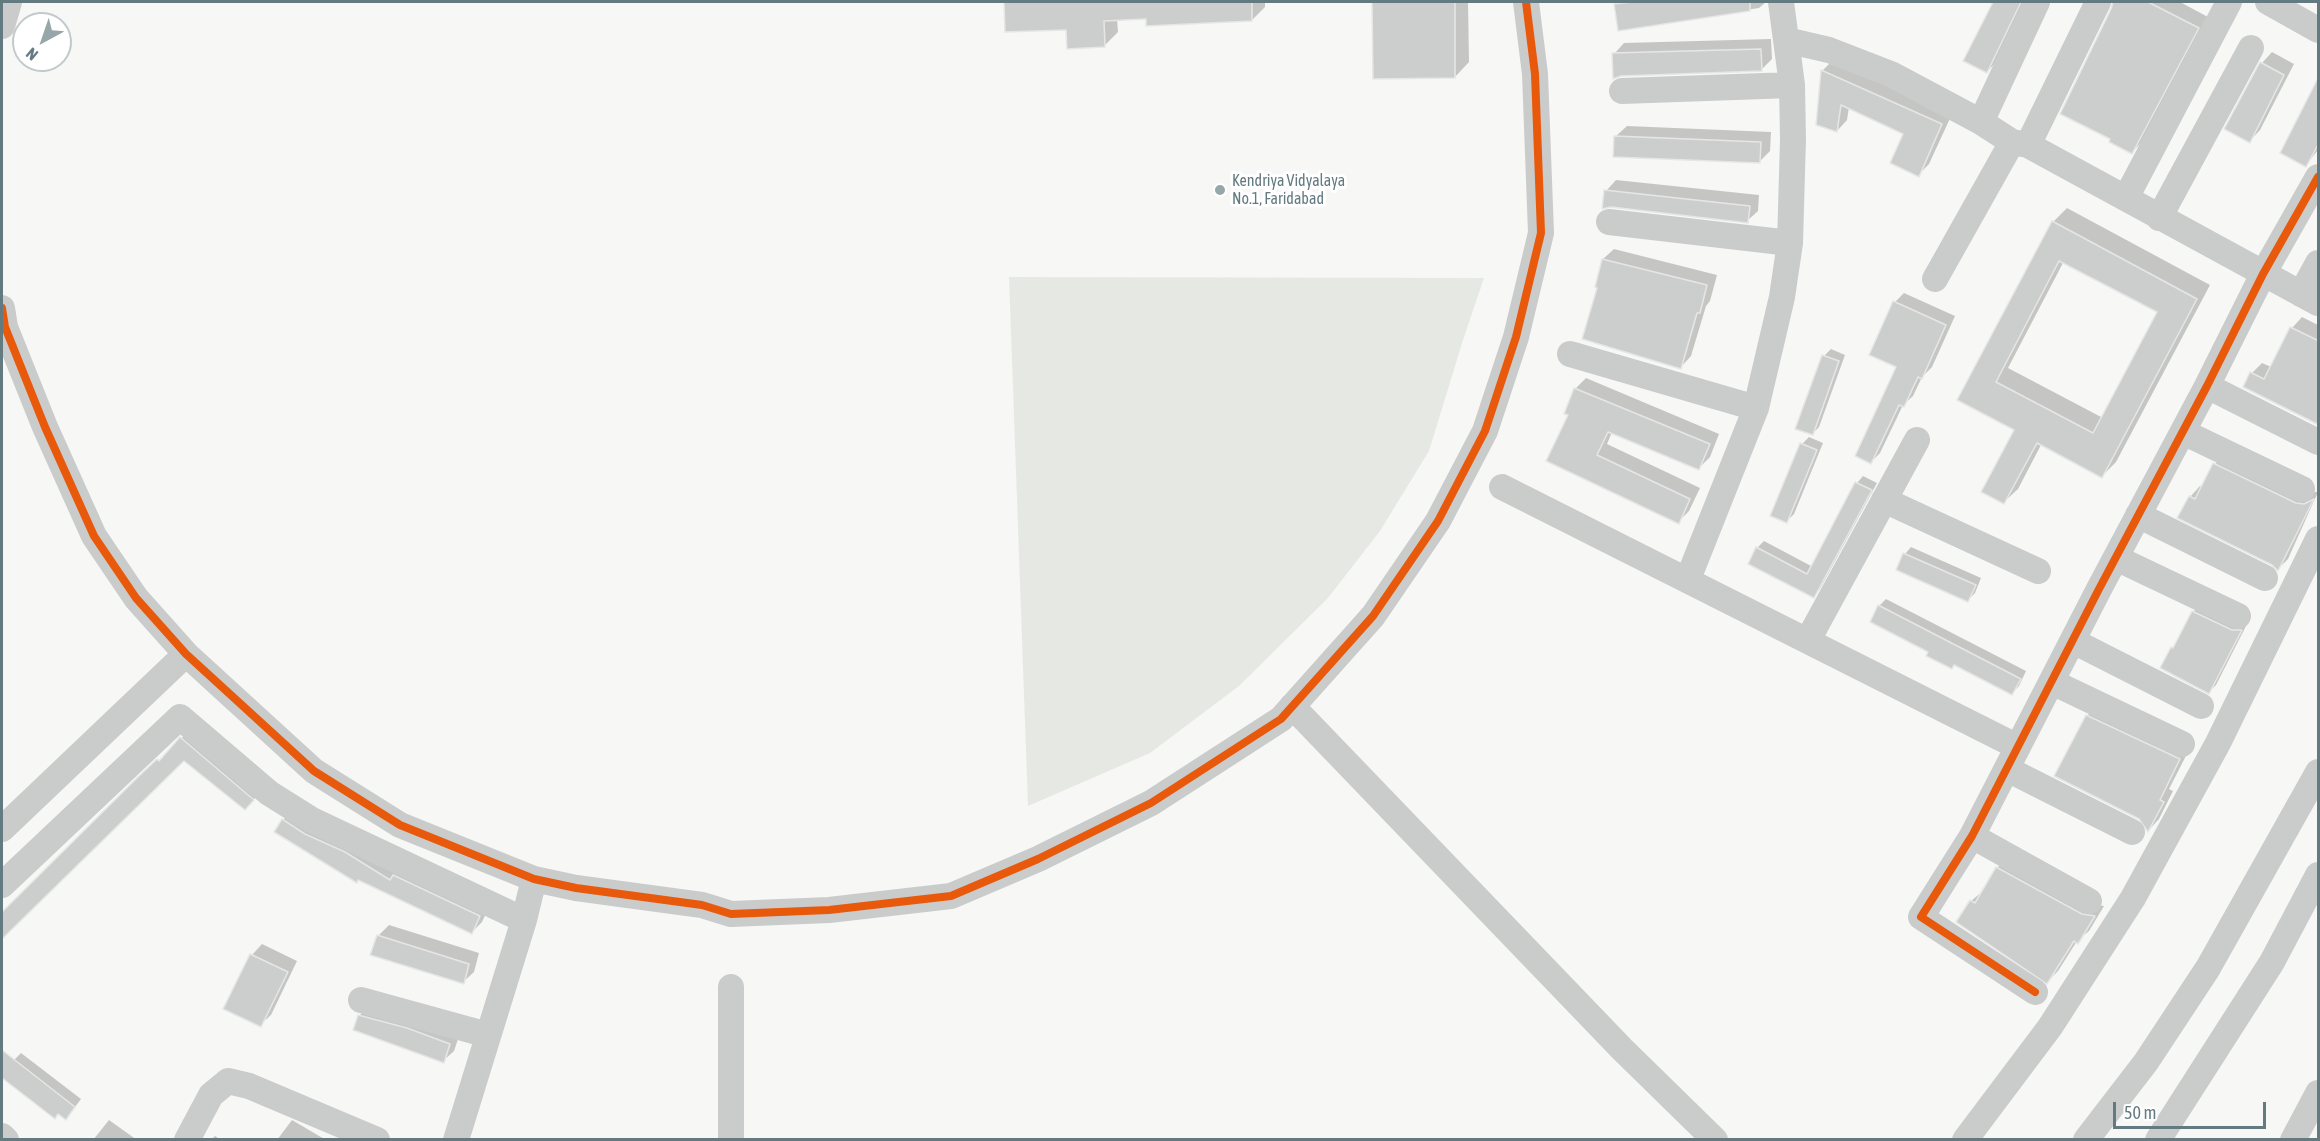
<!DOCTYPE html>
<html>
<head>
<meta charset="utf-8">
<style>
  body { margin:0 }
  #map { position:relative; width:2320px; height:1141px; overflow:hidden; background:#f7f7f6; font-family:"Asap Condensed",sans-serif }
  canvas { display:block }
  .frame { position:absolute; inset:0; border:3px solid #637a80; pointer-events:none }
  .north { position:absolute; left:12px; top:12px; width:60px; height:60px; box-sizing:border-box; background:#fff; border:2px solid #c1cacc; border-radius:50%; rotate:220deg; font-size:16px; font-weight:700; line-height:24px; text-align:center; color:#637a80 }
  .north::after { content:''; display:block; margin:auto; width:21px; height:27px; background:#97a6a9; clip-path:polygon(50% 0,100% 100%,50% 72%,0 100%) }
  .scale { position:absolute; left:2113px; top:1102px; width:153px; height:27px; box-sizing:border-box; border:3px solid #637a80; border-top:0; padding-left:8px; font-size:18px; line-height:21px; white-space:nowrap; color:#637a80; -webkit-text-stroke:4px #fff; paint-order:stroke }
</style>
</head>
<body>
<div id="map">
<canvas width="2320" height="1141"></canvas>
<div class="frame"></div>
<div class="north">N</div>
<div class="scale">50 m</div>
</div>
<script>
const context = document.querySelector('canvas').getContext('2d');
context.lineJoin = 'round';
function fillPath(path, color) {
  context.fillStyle = color;
  context.fill(path, 'evenodd');
}
function strokePath(path, color, width, dash) {
  context.strokeStyle = color;
  context.lineWidth = width;
  context.lineCap = dash ? 'butt' : 'round';
  context.setLineDash(dash || []);
  context.stroke(path);
}
function write(font, color, halo, rows, align = 'center') {
  context.font = font + ' "Asap Condensed",sans-serif';
  context.lineWidth = 6;
  context.setLineDash([]);
  context.textBaseline = 'middle';
  context.strokeStyle = halo;
  context.fillStyle = color;
  for (const [text, x, y, turn = 0] of rows) {
    context.save();
    context.translate(x, y);
    context.rotate((+turn || 0) * Math.PI / 180);
    context.textAlign = isNaN(turn) ? turn : align;
    if (halo) context.strokeText(text, 0, 0);
    context.fillText(text, 0, 0);
    context.restore();
  }
}
fillPath(new Path2D(`
  M1009 277 1484 278 1463 340 1429 451 1380 531 1328 598 1239 686 1150 753 1028 806Z`), '#e6e9e3');
fillPath(new Path2D(`
  M1005 2H1265V7L1252 20 1117 19 1118 32 1104 46 1068 28 1007 31Z
  M1374 2H1468L1469 62 1455 77H1375Z
  M1619 2H1766L1759 8 1620 29 1616 5Z
  M1994 2H2025L1997 61 1987 72 1965 60Z
  M2113 2H2180L2208 17 2143 141 2132 152Z
  M1771 39 1772 59 1761 70 1614 54 1624 43Z
  M2272 52 2294 64 2260 130 2250 141 2262 63Z
  M1833 60 1952 114 1929 164 1918 175 1905 133 1849 107 1847 120 1837 131 1818 124 1822 71Z
  M2318 85V150L2306 165Z
  M1627 126 1771 132 1770 151 1759 162 1616 136Z
  M1616 180 1759 195 1758 211 1747 221 1606 191Z
  M2067 208 2210 285 2116 462 2102 476 2042 443 2018 489 2004 502 2016 430 1959 399 2053 222ZM2064 261 2159 311 2103 418 2008 368Z
  M1614 249 1717 275 1710 301 1706 306 1691 356 1681 367 1603 259Z
  M1904 293 1955 316 1932 367 1922 377 1913 396 1903 405 1880 453 1871 462 1898 366 1895 302Z
  M2302 317 2318 325V424L2252 373 2262 363 2271 367 2292 328Z
  M1831 349 1845 355 1819 427 1812 434 1824 356Z
  M1586 378 1719 434 1710 457 1699 468 1612 432 1607 444 1700 488 1689 511 1678 522 1548 461 1570 415 1575 389Z
  M1809 437 1823 443 1794 514 1787 521 1802 444Z
  M2225 454 2307 492H2318L2288 559 2278 569 2190 497 2200 486 2203 487 2215 464Z
  M1863 476 1877 483 1820 589 1814 596 1757 548 1764 541 1813 567 1857 483Z
  M1911 547 1981 578 1975 593 1968 600 1905 554Z
  M1886 599 2026 671 2019 686 2012 693 1930 651 1879 606Z
  M2200 605 2247 624 2216 685 2209 692 2172 648 2178 642 2193 612Z
  M2098 705 2190 748 2169 789 2173 791 2159 819 2149 830 2087 716Z
  M191 729 262 790 254 799 245 808 184 759 2 937V914Z
  M294 809 490 905 482 922 472 932 359 879 283 820Z
  M2008 857 2093 904 2104 906 2089 931 2077 941 2058 971 2047 982 1971 901 1983 891 1997 868Z
  M389 925 479 953 474 972 463 982 378 936Z
  M262 944 297 961 271 1015 260 1025 225 1008 252 955Z
  M370 1005 460 1033 454 1051 443 1061 359 1016Z
  M21 1053 81 1099 72 1111 14 1060Z
  M109 1120 137 1140H93Z
  M292 1120 326 1140H277Z
  M215 1136 221 1140H211Z`), '#0003');
const building = new Path2D(`
  M1004 2H1252V21L1146 26V19L1104 21 1105 47 1067 49 1066 30 1005 32Z
  M1372 2H1455V78L1373 79Z
  M1633 2H1750V11L1618 31 1614 4Z
  M1993 2H2021L1987 73 1963 61Z
  M2113 2H2148L2199 28 2132 154 2109 142 2110 139 2060 114 2111 9Z
  M1761 49 1762 71 1621 76 1613 79 1612 53Z
  M2260 62 2284 75 2250 143 2224 129Z
  M1821 70 1942 124 1919 177 1890 163 1903 134 1841 105 1837 132 1816 125Z
  M2319 76V143L2306 167 2280 153Z
  M1614 136 1761 142 1760 163 1613 157Z
  M1604 190 1750 206 1748 223 1611 207 1602 209Z
  M2052 221 2197 299 2102 478 2037 443 2004 504 1981 492 2014 430 1957 400ZM2059 261 2157 312 2093 433 1996 382Z
  M1602 259 1707 285 1700 313H1697L1681 369 1582 339 1597 288 1595 287Z
  M1893 301 1946 325 1922 379 1918 377 1904 407 1899 405 1871 464 1855 456 1896 367 1869 355Z
  M2290 327 2319 341V425L2243 387 2250 372 2264 379Z
  M1822 355 1839 361 1813 435 1795 429Z
  M1574 388 1710 444 1699 470 1608 432 1597 455 1690 499 1679 524 1546 461 1568 415 1564 414Z
  M1800 443 1817 450 1787 523 1770 516Z
  M2213 463 2296 503 2304 504 2314 499 2278 571 2272 565 2177 518 2189 496 2195 499Z
  M1855 482 1872 490 1814 598 1748 564 1756 547 1807 574Z
  M1903 553 1976 585 1968 602 1896 570Z
  M1878 605 2021 679 2012 695 1954 665 1952 669 1926 656 1928 652 1870 622Z
  M2192 611 2232 630H2242L2209 694 2160 668 2171 647 2173 648Z
  M2086 715 2180 759 2160 800 2164 802 2148 832 2139 819 2054 776Z
  M180 737 254 800 245 810 184 761 2 939V912L139 776 157 759 159 761Z
  M282 819 305 834 345 852 390 880 393 875 480 916 472 934 358 880 357 883 274 832Z
  M1996 867 2082 914 2095 916 2078 944 2074 941 2047 984 1956 922 1970 900 1975 903Z
  M377 935 469 964 464 984 370 955Z
  M250 954 288 972 261 1027 223 1009Z
  M358 1015 407 1028 450 1044 444 1063 353 1030Z
  M2 1050 75 1107 66 1120 58 1114 55 1119 2 1078Z`);
fillPath(building, '#cccece');
strokePath(building, '#e6e6e6', 1.5);
strokePath(new Path2D(`
  M2268 2 2318 30
  M2 26 9 2
  M1786 40 1829 50 1891 74 1981 122 2012 142 2028 145 2318 303
  M1622 91 1792 85
  M1981 122 2037 2
  M2028 145 2098 2
  M2126 198 2229 2
  M2159 218 2251 48
  M1609 222 1790 243
  M1935 279 2012 142
  M2301 294 2318 263
  M2 308 5 327 45 427 94 536 136 598 186 654 314 771 400 825 534 879 576 888 702 905 731 914 829 910 951 896 1038 859 1151 803 1281 719 1373 616 1438 521 1485 431 1516 337 1541 233 1535 74 1526 2
  M1570 354 1756 408
  M2207 386 2318 442
  M2183 432 2302 489
  M1502 487 2018 747
  M1884 500 2038 571
  M2138 515 2265 578
  M2116 558 2238 616
  M1688 579 1756 408 1782 297 1790 243 1793 139 1792 85 1781 2
  M1808 640 1917 440
  M2073 641 2201 706
  M2052 682 2182 744
  M1292 706 1622 1049 1715 1140
  M2007 769 2132 832
  M2 829 186 654
  M1972 836 2089 901
  M2 885 180 717 269 793 312 820 524 920
  M2035 992 1921 917 1972 836 2099 589 2207 386 2263 274 2318 177
  M361 1000 488 1035
  M2 1136 6 1140
  M187 1140 211 1095 228 1081 249 1086 377 1140
  M456 1140 524 920 534 879
  M731 1140V987
  M1965 1140 2050 1027 2133 898 2218 743 2318 539
  M2086 1140 2146 1062 2208 968 2318 772
  M2158 1140 2272 962 2318 875
  M2293 1140 2318 1093`), '#cacccc', 26);
strokePath(new Path2D(`
  M2 308 5 327 45 427 94 536 136 598 186 654 314 771 400 825 534 879 576 888 702 905 731 914 829 910 951 896 1038 859 1151 803 1281 719 1373 616 1438 521 1485 431 1516 337 1541 233 1535 74 1526 2
  M2035 992 1921 917 1972 836 2099 589 2207 386 2263 274 2318 177`), '#e8590c', 8);
for (const [x, y, r, color] of [
  [1220,190,6,"#97a6a9"]
]) {
  const dot = new Path2D();
  dot.arc(x, y, r, 0, 2 * Math.PI);
  context.fillStyle = color;
  context.fill(dot);
  strokePath(dot, '#fff', 2);
}
write('16px', '#637a80', '#fff', [
  ["Kendriya Vidyalaya",1232,181],
  ["No.1, Faridabad",1232,199]
], 'left');
</script>
</body>
</html>
